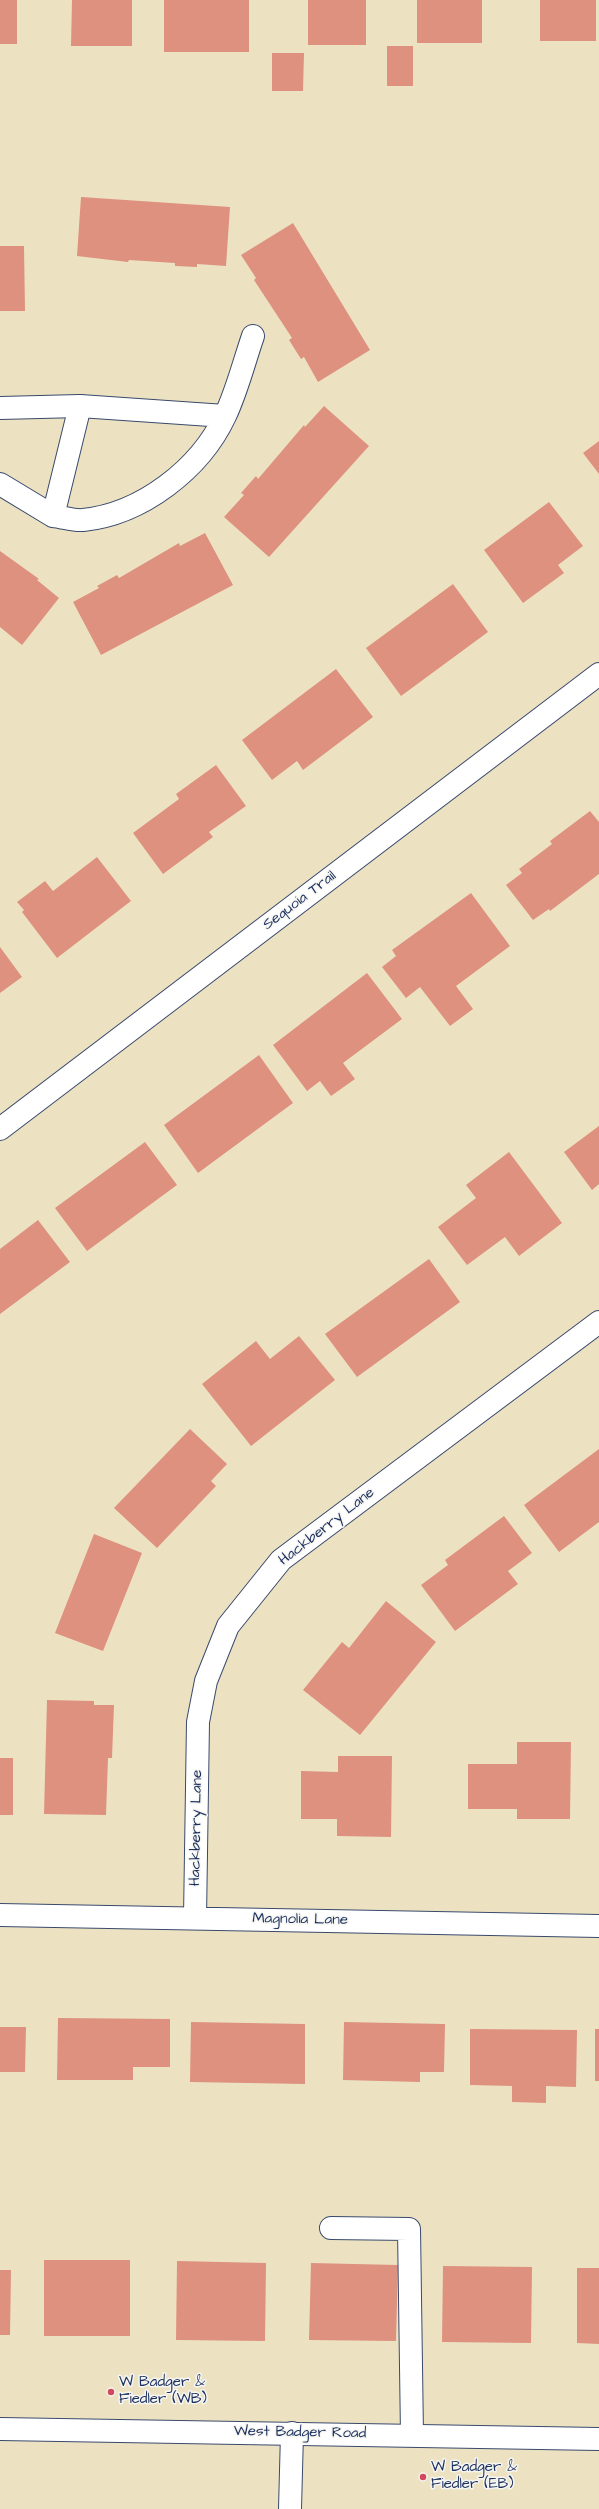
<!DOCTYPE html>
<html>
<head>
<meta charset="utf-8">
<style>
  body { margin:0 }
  canvas { display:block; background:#ece2c2 }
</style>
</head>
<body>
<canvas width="599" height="2509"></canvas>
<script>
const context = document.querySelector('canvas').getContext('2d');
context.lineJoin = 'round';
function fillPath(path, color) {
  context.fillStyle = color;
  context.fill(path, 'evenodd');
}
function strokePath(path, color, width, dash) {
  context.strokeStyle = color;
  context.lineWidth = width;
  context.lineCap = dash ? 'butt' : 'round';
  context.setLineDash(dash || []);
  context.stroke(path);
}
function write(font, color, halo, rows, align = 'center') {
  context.font = font + ' "Architects Daughter",sans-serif';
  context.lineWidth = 3;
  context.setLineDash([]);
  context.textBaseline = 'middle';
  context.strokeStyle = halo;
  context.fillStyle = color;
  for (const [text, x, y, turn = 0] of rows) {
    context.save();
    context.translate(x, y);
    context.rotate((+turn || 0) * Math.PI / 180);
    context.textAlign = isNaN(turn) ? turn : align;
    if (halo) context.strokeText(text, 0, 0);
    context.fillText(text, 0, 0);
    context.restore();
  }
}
fillPath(new Path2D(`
  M0 0H17V44H0Z
  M72 0H132V46H71Z
  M164 0H249V52H164Z
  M308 0H366V45H308Z
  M417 0H482V43H417Z
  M540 0H596V41H540Z
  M387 46H413V86H387Z
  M272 53H304L303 91H272Z
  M81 197 230 207 226 266 197 264V267L175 266V263L129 260 128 262 77 256Z
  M293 223 370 350 318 382 304 357 301 359 289 340 292 338 254 280 256 278 241 255Z
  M0 246H24L25 311H0Z
  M324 406 369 446 269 557 224 517 244 495 241 493 256 476 258 479 304 425 305 427Z
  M599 441V474L583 453Z
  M549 502 583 546 558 565 564 573 523 603 484 550Z
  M205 533 233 585 101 655 73 602 99 588 97 586 117 575 119 578 179 543 180 546Z
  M0 551 39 579 37 580 59 598 22 645 0 627Z
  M453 584 488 632 401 696 366 648Z
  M336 669 373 717 303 770 297 761 272 780 242 740Z
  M216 765 246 806 209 832 213 837 163 874 133 833 179 799 176 794Z
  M590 811 599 822V874L550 911 549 909 533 920 506 885 522 873 519 869 552 844 550 841Z
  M97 857 131 901 57 958 22 912 24 910 17 902 45 881 53 891Z
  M471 893 510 946 456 986 473 1009 450 1026 420 987 406 998 382 967 396 956 392 950Z
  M0 947 22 977 0 993Z
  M367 973 402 1019 343 1063 355 1079 331 1096 320 1081 307 1091 273 1045Z
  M259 1055 293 1103 198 1173 164 1125Z
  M599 1126V1184L592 1190 564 1152Z
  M145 1142 177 1185 87 1251 55 1208Z
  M509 1152 562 1223 519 1256 505 1237 467 1265 438 1227 476 1198 466 1185Z
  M38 1220 70 1262 0 1314V1249Z
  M429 1259 460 1302 357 1377 325 1334Z
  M299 1336 335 1380 251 1446 202 1384 256 1341 270 1359Z
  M190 1429 227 1464 211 1481 216 1486 157 1548 114 1508Z
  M599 1449V1522L559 1552 524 1505Z
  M504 1516 532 1553 508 1571 518 1584 455 1631 421 1585 448 1565 445 1560Z
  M94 1534 142 1553 103 1651 55 1633Z
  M386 1601 436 1642 360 1735 303 1690 342 1642 349 1648Z
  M47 1700 94 1701V1705H114L112 1758H108L106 1815 44 1814Z
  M517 1742H571L570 1819H517V1809H468V1764H517Z
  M338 1756H392L391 1837 337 1836V1819H301V1771L338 1772Z
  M0 1758H13V1815H0Z
  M58 2018 170 2019V2067H133V2080H57Z
  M191 2022 305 2024V2084L190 2082Z
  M344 2022 445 2024 444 2072H420V2082L343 2080Z
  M0 2027H26L25 2072H0Z
  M470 2029 577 2030 576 2087 546 2086V2103L512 2102V2086L470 2085Z
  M595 2029H599V2081H595Z
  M44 2260H130V2336H44Z
  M177 2261 266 2263 265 2341 176 2340Z
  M311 2263 398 2265 396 2341 309 2340Z
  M443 2266 532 2267 531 2343 442 2342Z
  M577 2268H599V2344L577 2343Z
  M0 2270H11L10 2335H0Z`), '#de917e');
const service = new Path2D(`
  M225 416 80 406 53 516C63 517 74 521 83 520 142 514 200 469 225 416 237 391 244 362 253 336
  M0 484 53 516
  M331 2228 409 2229 412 2435`);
const minor = new Path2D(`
  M0 408 80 406
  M0 1129 599 674
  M0 1915 599 1926
  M195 1918 198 1722 206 1681 228 1626 281 1560 599 1322
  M290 2509 292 2433`);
const tertiary = new Path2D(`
  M0 2429 599 2439`);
strokePath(service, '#3a4a6d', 24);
strokePath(minor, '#3a4a6d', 24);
strokePath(tertiary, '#3a4a6d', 24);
strokePath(service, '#fff', 22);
strokePath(minor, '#fff', 22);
strokePath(tertiary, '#fff', 22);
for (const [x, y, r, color] of [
  [111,2392,4,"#d1495b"],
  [423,2477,4,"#d1495b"]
]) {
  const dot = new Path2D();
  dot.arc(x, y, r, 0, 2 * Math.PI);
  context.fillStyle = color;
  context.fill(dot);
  strokePath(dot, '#f6f6f2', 1.5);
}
write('15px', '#1b2f5e', '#f6f6f2', [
  ["Sequoia Trail",300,901,-37],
  ["Hackberry Lane",327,1527,-38],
  ["Hackberry Lane",197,1828,-89],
  ["Magnolia Lane",300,1920,1],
  ["West Badger Road",300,2433,1]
]);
write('15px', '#1b2f5e', '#f6f6f2', [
  ["W Badger &",119,2383],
  ["Fiedler (WB)",119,2400],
  ["W Badger &",431,2468],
  ["Fiedler (EB)",431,2485]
], 'left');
</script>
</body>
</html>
